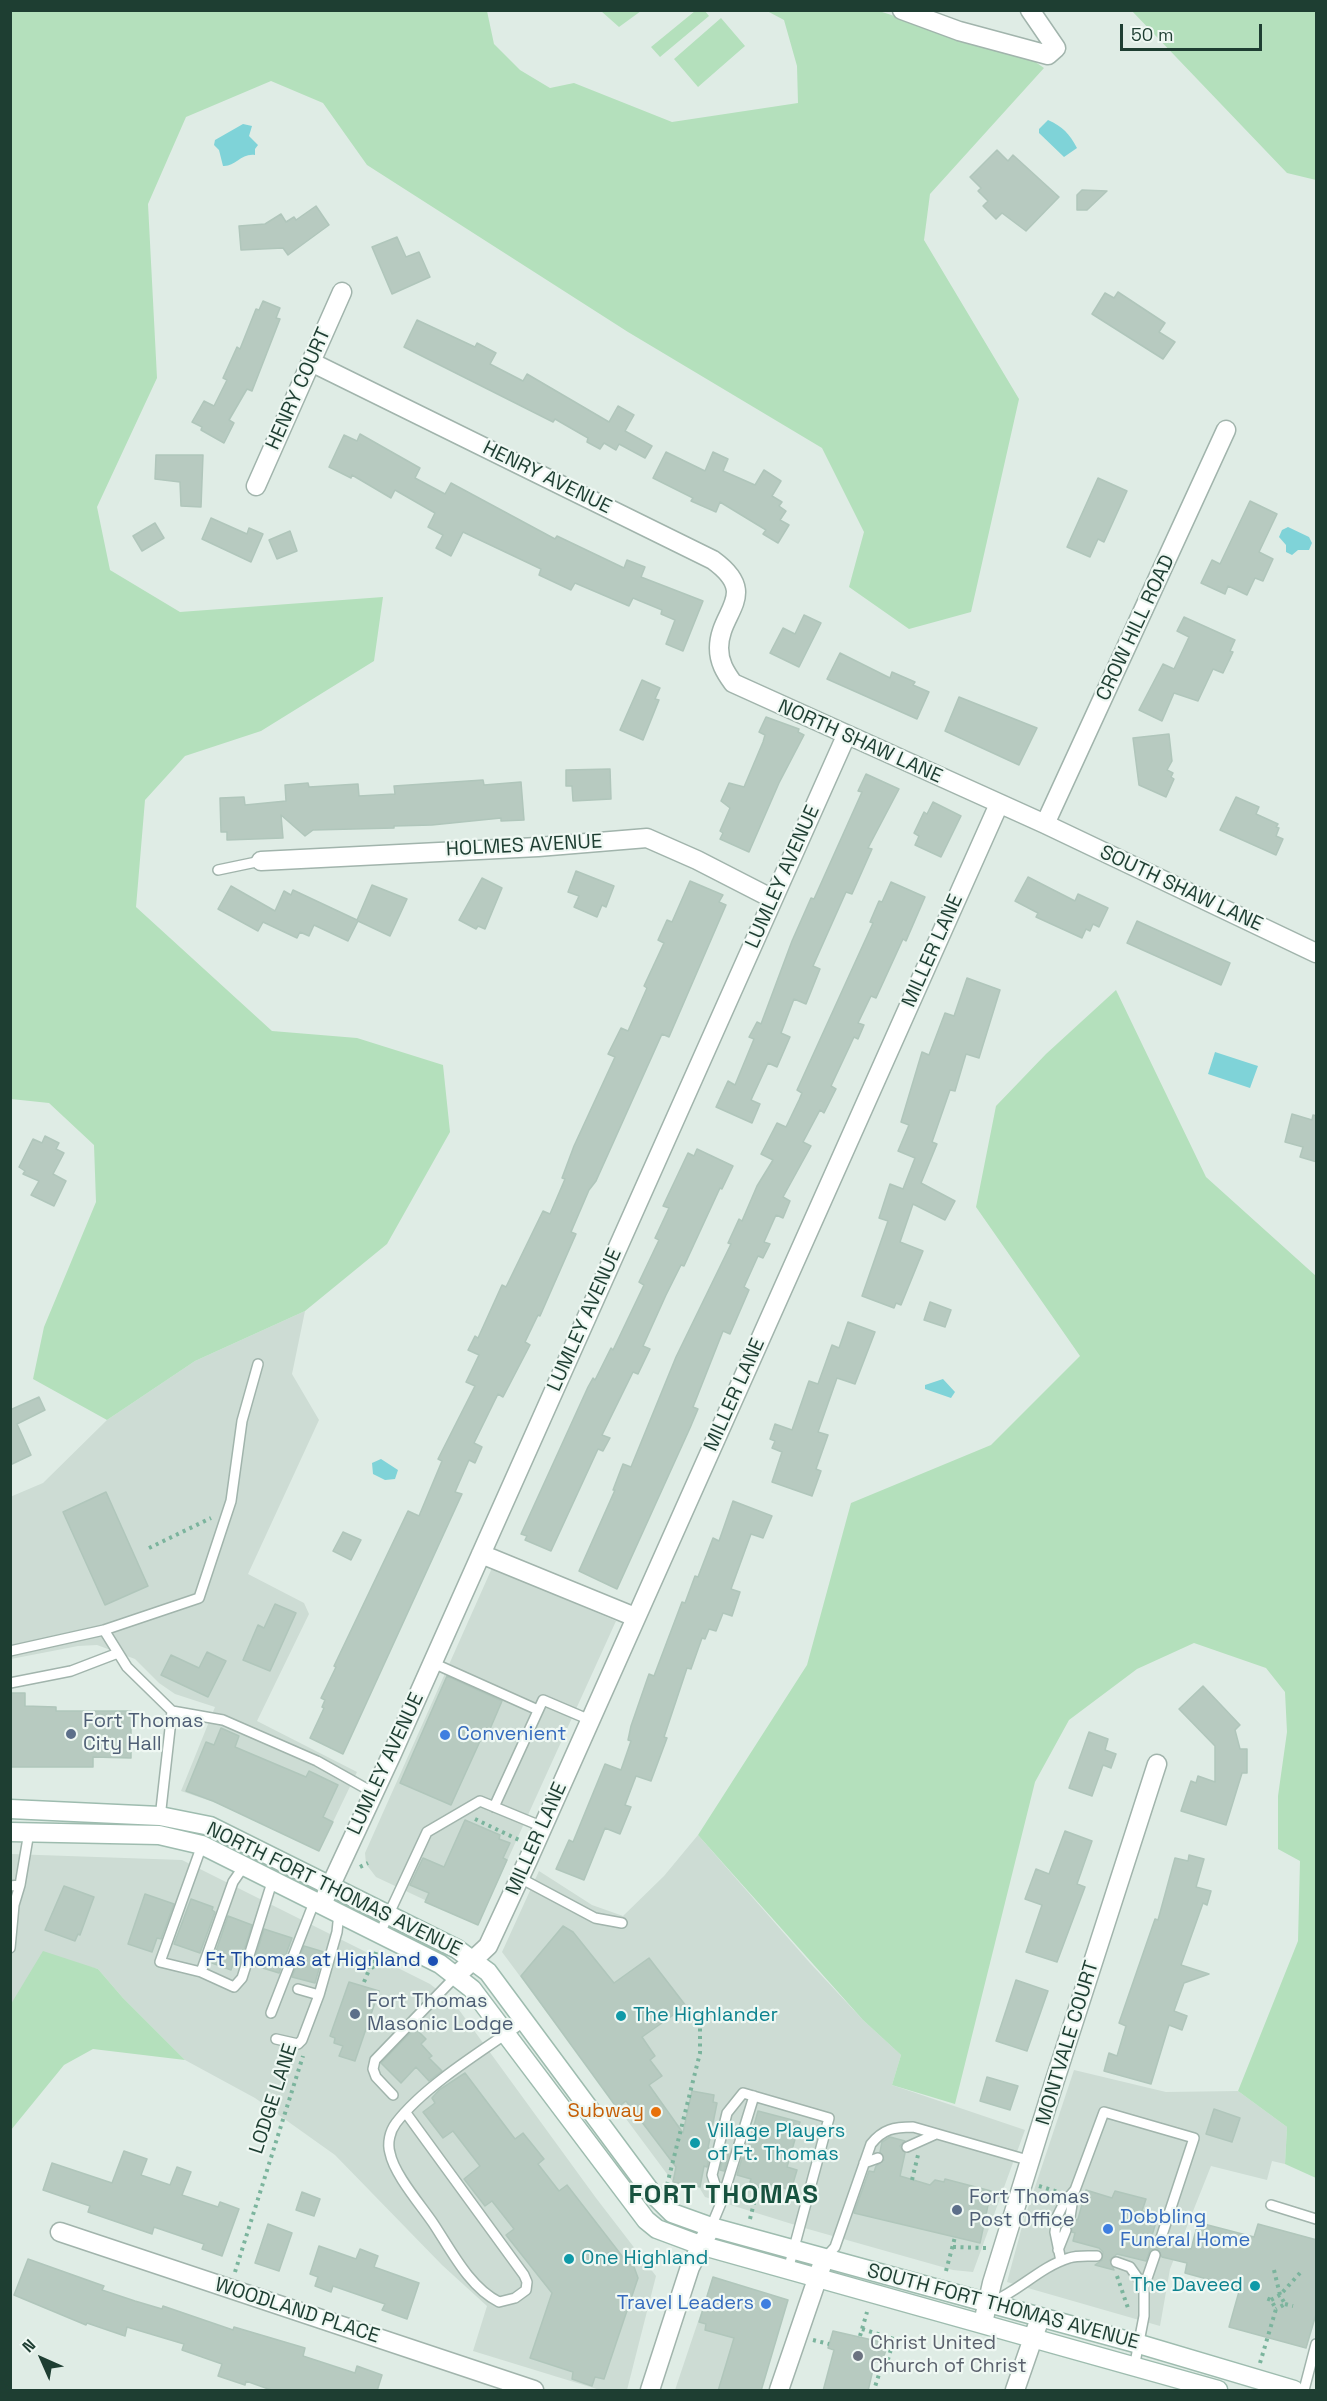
<!DOCTYPE html>
<html>
<head>
<meta charset="utf-8">
<style>
  body { margin:0 }
  #map { position:relative; width:1327px; height:2401px; overflow:hidden; background:#dfece5; font-family:"Space Grotesk",sans-serif }
  canvas { display:block }
  .frame { position:absolute; inset:0; border:12px solid #1e3e32; pointer-events:none }
  .north { position:absolute; left:12px; top:2329px; width:60px; height:60px; -webkit-text-stroke:4px #eff8f3; paint-order:stroke; rotate:315deg; font-size:16px; font-weight:700; line-height:24px; text-align:center; color:#1e3e32 }
  .north::after { content:''; display:block; margin:auto; width:21px; height:27px; background:#1e3e32; clip-path:polygon(50% 0,100% 100%,50% 72%,0 100%) }
  .scale { position:absolute; left:1120px; top:24px; width:142px; height:27px; box-sizing:border-box; border:3px solid #1e3e32; border-top:0; padding-left:8px; font-size:18px; line-height:21px; white-space:nowrap; color:#1e3e32; -webkit-text-stroke:4px #eff8f3; paint-order:stroke }
</style>
</head>
<body>
<div id="map">
<canvas width="1327" height="2401"></canvas>
<div class="frame"></div>
<div class="north">N</div>
<div class="scale">50 m</div>
</div>
<script>
const context = document.querySelector('canvas').getContext('2d');
context.lineJoin = 'round';
function fillPath(path, color) {
  context.fillStyle = color;
  context.fill(path, 'evenodd');
}
function strokePath(path, color, width, dash) {
  context.strokeStyle = color;
  context.lineWidth = width;
  context.lineCap = dash ? 'butt' : 'round';
  context.setLineDash(dash || []);
  context.stroke(path);
}
function write(font, color, halo, rows, align = 'center') {
  context.font = font + ' "Space Grotesk",sans-serif';
  context.lineWidth = 4.5;
  context.setLineDash([]);
  context.textBaseline = 'middle';
  context.strokeStyle = halo;
  context.fillStyle = color;
  for (const [text, x, y, turn = 0] of rows) {
    context.save();
    context.translate(x, y);
    context.rotate((+turn || 0) * Math.PI / 180);
    context.textAlign = isNaN(turn) ? turn : align;
    if (halo) context.strokeText(text, 0, 0);
    context.fillText(text, 0, 0);
    context.restore();
  }
}
fillPath(new Path2D(`
  M305 1311 292 1374 319 1420 248 1574 304 1603 309 1614 257 1721 357 1772 319 1851 219 1804 181 1791 215 1707 175 1694 159 1683 135 1659 97 1645 78 1646 11 1659 10 1497 43 1483 107 1420 195 1361Z
  M492 1568 616 1621 478 1925 376 1877 366 1864 365 1853Z
  M698 1835 810 1963 863 2020 901 2055 892 2085 1025 2130 973 2272 953 2270 808 2229 705 2197 699 2187 673 2182 502 1952 539 1871 592 1905 623 1916 664 1876Z
  M11 1854 182 1860 430 1984 454 2003 596 2198 656 2276 627 2390H600L473 2351 487 2306 442 2265 335 2155 255 2098 185 2060 123 1998 98 1969 78 1964 11 2004Z
  M1074 2070 1166 2092 1238 2091 1287 2127 1285 2164 1272 2161 1267 2180 1211 2166 1170 2269 1160 2326 1007 2282 1023 2223Z
  M713 2277 748 2289 761 2390H675Z`), '#cddcd4');
fillPath(new Path2D(`
  M11 11H487L494 44 520 70 550 88 574 83 672 122 798 103 797 66 784 20 767 11H879L1034 61 1044 68 930 194 924 240 1019 399 971 612 909 629 849 587 864 532 822 448 628 332 367 165 323 103 271 81 186 117 148 204 157 378 97 507 110 570 180 612 383 597 374 661 261 731 185 756 145 800 136 907 272 1031 357 1038 443 1065 450 1132 387 1244 305 1311 195 1361 107 1420 33 1379 44 1327 96 1202 94 1145 49 1103 11 1099Z
  M601 11H641L619 27Z
  M695 11H705L709 16 660 57 651 47Z
  M1132 11H1316V180L1287 173Z
  M721 18 745 46 698 87 674 59Z
  M1116 990 1206 1177 1316 1276V2178L1285 2164 1287 2127 1238 2091 1298 1941 1300 1861 1278 1849V1796L1287 1732 1285 1692 1266 1668 1194 1643 1137 1669 1069 1720 1035 1782 955 2104 892 2085 901 2055 863 2020 698 1835 807 1665 851 1503 991 1445 1080 1356 976 1207 996 1106 1046 1054Z
  M43 1951 98 1969 123 1998 185 2060 93 2049 64 2065 11 2130V2004Z`), '#b4e0bc');
fillPath(new Path2D(`
  M1048 120C1063 127 1069 133 1077 148L1064 157 1039 133V129Z
  M243 124 252 126 249 136 258 145 255 149V155C241 153 235 167 223 166L219 150 214 145 215 140Z
  M1288 527 1309 537 1312 543 1309 550H1298L1292 555 1286 552V545L1279 537 1282 530Z
  M1215 1052 1258 1066 1250 1088 1208 1074Z
  M943 1379 955 1392 951 1398 925 1389V1385Z
  M381 1459 398 1470 395 1479 385 1480 373 1474 372 1463Z`), '#7fd3d8');
const building = new Path2D(`
  M997 150 1008 161 1013 155 1059 197 1026 231 1002 213 996 219 983 206 988 201 978 191 981 188 970 177Z
  M1082 190 1107 191 1087 210H1077V195Z
  M316 206 329 225 288 255 283 248 241 250 239 226 265 224 281 214 286 222 294 217 296 220Z
  M397 237 406 257 419 252 430 277 392 294 372 247Z
  M1118 292 1165 323 1159 332 1175 342 1163 359 1092 314 1105 293 1114 298Z
  M263 301 280 308 276 318 280 319 252 391 247 389 229 420 234 423 224 443 201 430 202 427 192 422 204 401 214 406 227 380 223 378 237 347 240 349 256 309 259 310Z
  M417 320 475 347 477 343 496 353 490 364 523 381 527 374 609 422 618 406 634 415 625 431 652 446 645 458 619 444 616 450 604 443 600 449 587 442 588 438 555 419 553 422 404 347Z
  M360 434 420 468 415 478 445 494 451 483 555 539 557 536 624 568 627 560 645 567 641 577 703 601 683 651 666 644 675 620 661 614 662 610 633 598 629 606 575 583 571 590 539 575 541 569 463 532 451 556 436 548 443 535 428 527 435 513 395 490 391 498 352 475 351 478 329 467 344 435 357 441Z
  M666 452 705 471 713 452 728 459 723 471 755 485 764 470 781 481 772 496 782 502 779 506 786 511 780 520 789 525 778 543 763 534 766 530 720 502 716 512 691 501 693 498 653 478Z
  M156 455H203L201 507 181 506 180 482 155 479Z
  M1098 478 1127 491 1104 542 1098 539 1090 557 1067 547Z
  M1250 501 1277 514 1259 552 1273 559 1263 581 1255 578 1247 595 1228 586 1225 594 1201 583 1212 560 1220 564Z
  M211 518 247 534 249 528 263 534 251 562 202 539Z
  M155 523 164 538 142 551 133 536Z
  M290 531 297 551 277 559 269 540Z
  M804 615 821 623 799 667 770 653 783 628 795 634Z
  M1184 617 1235 640 1230 651 1233 652 1223 673 1213 669 1198 701 1174 693 1162 721 1139 710 1163 664 1174 669 1189 637 1177 631Z
  M840 653 890 678 892 672 915 682 913 685 929 692 917 719 827 679Z
  M642 680 660 688 655 699 659 700 643 740 620 730Z
  M959 697 1037 728 1019 765 945 731Z
  M766 717 799 729 798 732 804 735 779 783 749 852 720 839 723 833 720 831 730 808 721 801 729 783 744 787 763 742 765 735 759 732Z
  M1169 734 1172 761 1167 770 1173 773 1171 777 1174 779 1166 797 1139 785 1133 738Z
  M610 769 611 799 573 801 572 786H566V770Z
  M866 774 899 789 868 848 872 849 852 894 846 892 813 966 820 969 806 1004 794 999 781 1033 790 1037 777 1067 768 1063 751 1100 760 1104 752 1123 716 1107 728 1081 735 1085 754 1039 749 1037 757 1022 761 1024 792 941 811 898 814 899 862 792 858 791Z
  M483 780 484 785 521 782 524 820 501 821V818L432 825 394 826V828L313 830 305 836 281 815 283 838 227 840V832H221L220 798 244 797 245 805 286 801 285 785 308 783 309 787 358 784 359 796 395 794 394 786Z
  M1236 797 1259 807 1256 814 1278 824 1276 827 1279 828 1276 836 1283 839 1276 855 1220 830Z
  M933 802 961 816 941 857 915 845 919 836 914 833 924 812 927 814Z
  M576 871 614 886 606 907 602 905 597 917 574 907 579 896 568 892Z
  M1028 877 1075 901 1078 894 1108 908 1099 927 1093 924 1090 931 1086 929 1082 938 1036 917 1038 913 1015 901Z
  M482 878 502 888 485 929 478 926 476 929 459 920Z
  M690 881 723 895 719 902 726 905 669 1037 662 1034 596 1181 589 1190 571 1232 576 1234 540 1316 538 1315 525 1342 530 1345 503 1397 498 1394 474 1443 482 1447 475 1463 469 1460 455 1492 462 1494 343 1754 310 1738 324 1708 322 1707 325 1700 321 1698 336 1667 334 1666 408 1511 419 1516 442 1461 438 1459 475 1386 466 1382 479 1355 468 1350 475 1336 478 1338 502 1285 506 1287 543 1211 550 1214 565 1179 562 1178 574 1146 615 1057 608 1054 621 1028 628 1031 647 988 644 986 664 943 658 940 667 920 672 922Z
  M891 882 925 897 906 941 903 939 876 998 871 996 858 1023 864 1025 858 1039 854 1037 831 1086 836 1089 824 1113 820 1110 803 1142 811 1146 783 1197 790 1201 783 1218 776 1215 764 1242 770 1244 763 1258 758 1256 744 1287 749 1290 730 1334 723 1331 693 1407 698 1409 690 1428 617 1589 579 1571 615 1490H613L623 1464 631 1467 676 1357 731 1244 728 1243 739 1219 742 1221 757 1186 773 1160 761 1154 777 1123 786 1127 799 1100 802 1093 797 1090 873 923 870 922 879 901 882 902Z
  M372 885 407 899 390 936 358 921 348 941 314 925 309 936 300 932 297 938 263 922 258 931 218 909 231 886 275 911 284 891 291 895 293 890 357 920Z
  M1137 921 1230 963 1221 985 1127 943Z
  M967 978 1000 990 979 1058 966 1054 955 1091 950 1090 932 1142 937 1144 921 1183 955 1201 945 1220 913 1204 900 1242 923 1251 901 1305 896 1303 894 1308 862 1296 888 1221 879 1218 890 1184 903 1189 915 1158 898 1151 909 1125 901 1122 922 1052 929 1055 945 1013 954 1016Z
  M1292 1114 1312 1120 1313 1115 1317 1116V1162L1300 1157 1303 1147 1285 1142Z
  M45 1136 59 1143 56 1149 64 1153 53 1174 66 1181 54 1206 31 1195 39 1181 23 1174 25 1171 19 1167 33 1139 42 1143Z
  M697 1149 733 1166 722 1189 720 1188 684 1266 681 1265 666 1295 643 1346 650 1349 638 1374 633 1372 602 1435 610 1438 603 1451 598 1449 551 1551 525 1540 527 1536 521 1534 588 1387 593 1378 595 1380 611 1348 613 1350 644 1285 639 1282 659 1240 655 1238 669 1208 663 1206 688 1153 694 1156Z
  M930 1302 951 1310 945 1327 924 1320Z
  M848 1322 875 1332 855 1384 837 1378 818 1432 828 1435 816 1469 821 1471 812 1496 772 1482 782 1452 772 1448 775 1441 770 1439 775 1424 792 1430 809 1381 818 1384 832 1345 839 1348Z
  M39 1397 45 1410 17 1424 31 1455 10 1465V1410Z
  M106 1492 148 1586 105 1605 63 1512Z
  M733 1501 772 1516 763 1538 751 1534 731 1589 740 1592 732 1616 723 1613 716 1631 709 1629 705 1639 702 1638 691 1669 687 1668 664 1737 667 1738 651 1781 636 1776 625 1805 631 1807 620 1834 605 1828 584 1880 556 1869 569 1840 573 1842 605 1764 621 1770 631 1741 628 1740 631 1726 649 1674 654 1676 682 1602 685 1603 695 1576 698 1577 713 1538 719 1541Z
  M343 1532 361 1540 351 1560 333 1551Z
  M275 1604 296 1613 270 1671 243 1660 258 1625 264 1628Z
  M207 1652 226 1661 208 1697 161 1675 171 1655 199 1668Z
  M447 1676 502 1701 490 1729 486 1728 451 1805 400 1783Z
  M1203 1686 1240 1725 1235 1730 1240 1749H1247V1773H1242L1226 1825 1181 1811 1191 1781 1196 1783 1198 1776 1215 1782V1746L1179 1709Z
  M10 1693H25V1706L56 1707V1711H131V1758L93 1757V1767H10Z
  M221 1728 239 1736 235 1747 306 1777 309 1771 338 1785 323 1817 333 1822 319 1851 213 1801 186 1791 206 1742 214 1745Z
  M1089 1732 1108 1739 1105 1750 1116 1754 1111 1768 1103 1765 1092 1796 1069 1788Z
  M465 1820 500 1835 499 1839 510 1843 503 1858 507 1860 478 1925 425 1902 429 1893 410 1885 423 1858 444 1867Z
  M1065 1831 1092 1841 1077 1884 1085 1887 1057 1962 1026 1952 1042 1905 1025 1899 1036 1869 1049 1874Z
  M1189 1855 1204 1859 1196 1887 1211 1891 1207 1905 1203 1903 1181 1965 1209 1974 1184 1983 1174 2011 1187 2016 1182 2030 1169 2025 1151 2084 1104 2071 1109 2053 1117 2056 1126 2026 1119 2023 1155 1919 1158 1920 1175 1858 1188 1861Z
  M64 1886 94 1897 80 1935 78 1934 75 1941 45 1930Z
  M145 1894 174 1904 161 1939 157 1938 152 1952 128 1944Z
  M191 1899 213 1907 212 1910 215 1912 200 1953 174 1944Z
  M228 1916 252 1925 240 1963 234 1961 231 1970 212 1963Z
  M563 1926 573 1932 614 1983 649 1958 686 2006 642 2037 655 2056 650 2060 662 2076 649 2085 683 2133 692 2091 714 2095 713 2102 717 2103 708 2148 711 2149 707 2167 704 2166 700 2187 673 2182 676 2167 626 2101 617 2108 521 1976Z
  M264 1929 292 1938 279 1973 253 1965Z
  M304 1946 324 1952 315 1983 292 1977Z
  M1016 1980 1048 1991 1027 2051 996 2041Z
  M349 1982 379 1991 355 2061 339 2056 343 2046 334 2043 335 2038 330 2036Z
  M415 2028 426 2039 421 2044 432 2056 429 2058 442 2071 429 2081 416 2067 401 2083 381 2063Z
  M465 2073 515 2139 523 2133 544 2159 538 2164 559 2191 567 2185 629 2265 633 2264 638 2278 604 2379 595 2377 592 2386 572 2379 573 2372 530 2358 552 2293 506 2235 514 2229 492 2201 485 2206 464 2179 480 2166 453 2131 443 2138 423 2112 435 2103 432 2098 439 2090Z
  M987 2077 1018 2086 1010 2110 980 2101Z
  M1214 2109 1240 2118 1232 2142 1206 2134Z
  M758 2111 800 2122 787 2167 797 2170 791 2190 769 2184 768 2190 749 2185 751 2179 737 2175 742 2158H745Z
  M890 2137 905 2141 900 2146 905 2153 900 2176 930 2185 935 2180 944 2182 945 2179 991 2191 980 2243 854 2213 869 2171 874 2172 876 2166 884 2160 880 2152 882 2142Z
  M124 2151 147 2159 141 2175 170 2185 177 2167 191 2172 182 2195 218 2207 220 2202 239 2209 222 2256 202 2249 204 2244 154 2227 152 2234 88 2212 90 2206 43 2190 52 2163 112 2183Z
  M724 2153 729 2154 724 2171 720 2170Z
  M1086 2190 1112 2198 1115 2191 1146 2199 1142 2211 1158 2215 1151 2239 1158 2248 1166 2243 1191 2249 1197 2227 1203 2228 1204 2224 1254 2237 1258 2224 1317 2240V2311L1306 2348 1229 2327 1240 2288 1185 2273 1187 2263 1162 2257 1158 2249 1150 2250 1146 2261 1117 2254 1110 2260 1114 2270 1095 2265 1102 2260 1103 2252 1099 2248 1073 2241 1075 2233 1072 2232V2226L1063 2224 1064 2219 1070 2224 1078 2219Z
  M302 2192 320 2199 314 2216 296 2210Z
  M268 2224 292 2233 279 2271 255 2263Z
  M319 2246 356 2259 360 2249 378 2256 374 2267 419 2283 407 2319 382 2310 385 2304 333 2286 331 2292 315 2286 318 2277 310 2274Z
  M28 2259 104 2286 102 2290 135 2301 162 2309 163 2306 233 2330 234 2327 305 2348 303 2356 355 2373 357 2366 382 2375 377 2391H274L246 2381 245 2385 218 2376 222 2364 182 2350 184 2344 127 2327 125 2336 87 2323 86 2325 14 2295Z
  M713 2277 788 2300 761 2391H718L734 2338 705 2330 706 2324 699 2322Z
  M833 2331 881 2342 880 2344 887 2346 882 2363 875 2361 868 2391H823L834 2350 828 2348Z`);
fillPath(building, '#b7cac0');
strokePath(building, '#b0c6bb', 1.5);
const service = new Path2D(`
  M218 870 261 861
  M104 1630 127 1667 172 1711 160 1818
  M10 1651 104 1630 199 1598 231 1501 242 1421 258 1364
  M433 1663 538 1710
  M10 1683 71 1671 118 1653
  M172 1711 223 1720 317 1761 374 1793
  M494 1807 543 1700 590 1720
  M244 1866 233 1882 201 1972 234 1987 242 1978 273 1879
  M520 1878 595 1918 622 1923
  M10 1886 20 1885 29 1832
  M380 1933 427 1832 480 1801 543 1827
  M10 1948 14 1905 20 1885
  M201 1972 160 1962 202 1845
  M298 1989 319 1995 337 1932 339 1913
  M271 2013 315 1900
  M276 2039 298 2044 302 2040 319 1995
  M393 2095 376 2077 373 2069 375 2060 457 1975
  M406 2113 524 2275 527 2282 526 2290 515 2298 499 2302C469 2287 451 2250 433 2223 420 2204 394 2174 390 2153 387 2143 390 2131 396 2123 425 2085 485 2049 525 2021
  M907 2147 936 2134
  M864 2163 878 2158
  M721 2203 754 2096
  M1271 2205 1316 2219
  M1070 2217 1074 2192
  M711 2227 721 2203 712 2175 727 2113 743 2093 829 2118 788 2270
  M1058 2250 1066 2230
  M824 2259 835 2247 871 2144C883 2129 894 2127 913 2127L1031 2161
  M1061 2261 1055 2232 1057 2217 1064 2203 1075 2190 1104 2112 1194 2138 1160 2241
  M1116 2262 1130 2267 1144 2287
  M992 2302C1019 2291 1040 2267 1069 2258 1077 2255 1088 2256 1097 2256
  M1134 2368 1144 2316V2287L1155 2255
  M1304 2390 1316 2344`);
const minor = new Path2D(`
  M902 10 959 31 1048 55 1056 48 1030 10
  M311 362 713 560C761 595 719 611 719 648 719 662 725 672 733 683L1045 824 1316 953
  M256 486 342 292
  M1045 824 1226 430
  M261 861 538 847 647 838 697 860 773 899
  M481 1554 635 1617
  M322 1904 391 1756 846 736
  M457 1975 488 1946 528 1860 999 804
  M60 2232 534 2390
  M983 2323 992 2283 1054 2083 1157 1764
  M779 2390 824 2259
  M1015 2390 1040 2318`);
const tertiary = new Path2D(`
  M650 2390 690 2267 711 2227`);
const secondary = new Path2D(`
  M10 1809 160 1816 210 1826 457 1949 488 1972 651 2192 672 2213 711 2227 1139 2344 1294 2390
  M10 1832 159 1835 202 1845 440 1964 472 1989 646 2220 657 2229 700 2245 1218 2390`);
strokePath(service, '#a1b4ac', 12);
strokePath(minor, '#a1b4ac', 21);
strokePath(tertiary, '#a1b4ac', 21);
strokePath(secondary, '#9ebcaf', 21);
strokePath(new Path2D(`
  M149 1548 211 1518
  M485 1730 502 1739
  M475 1819 519 1840
  M360 1867 368 1863
  M373 1961 368 1964 369 1970 373 1967 376 1952
  M364 1982 369 1970
  M912 2180 918 2155
  M667 2185 700 2053V2021
  M1039 2186 1058 2192
  M757 2193 792 2205
  M750 2219 758 2187
  M953 2247 986 2248
  M1274 2270 1280 2295 1300 2273
  M946 2271 955 2237
  M235 2272 303 2056
  M1117 2276 1129 2311
  M1271 2300 1280 2295 1285 2304 1276 2309
  M1285 2304 1293 2306
  M862 2329 894 2339 886 2366 881 2368 874 2390
  M860 2336 867 2312
  M813 2340 829 2344
  M1260 2363 1276 2309 1271 2300 1266 2298`), '#7bb49d', 4, [3, 4.5]);
strokePath(service, '#fff', 9);
strokePath(minor, '#fff', 18);
strokePath(tertiary, '#fff', 18);
strokePath(secondary, '#fff', 18);
for (const [x, y, r, color] of [
  [71,1734,6,"#5c6f8a"],
  [445,1735,6,"#3f7fe0"],
  [433,1961,6,"#1a4fb4"],
  [355,2014,6,"#5c6f8a"],
  [621,2016,6,"#0f9aa8"],
  [656,2112,6,"#e8710a"],
  [695,2143,6,"#0f9aa8"],
  [957,2210,6,"#5c6f8a"],
  [1108,2229,6,"#3f7fe0"],
  [569,2259,6,"#0f9aa8"],
  [1255,2286,6,"#0f9aa8"],
  [766,2304,6,"#3f7fe0"],
  [858,2356,6,"#6b7280"]
]) {
  const dot = new Path2D();
  dot.arc(x, y, r, 0, 2 * Math.PI);
  context.fillStyle = color;
  context.fill(dot);
  strokePath(dot, '#eff8f3', 2);
}
write('20px', '#1e3e32', '#eff8f3', [
  ["HENRY COURT",299,389,-66],
  ["HENRY AVENUE",547,478,26],
  ["CROW HILL ROAD",1136,628,-65],
  ["NORTH SHAW LANE",860,742,24],
  ["HOLMES AVENUE",524,846,-3],
  ["LUMLEY AVENUE",783,877,-66],
  ["SOUTH SHAW LANE",1181,889,25],
  ["MILLER LANE",933,951,-66],
  ["LUMLEY AVENUE",585,1320,-66],
  ["MILLER LANE",735,1395,-66],
  ["LUMLEY AVENUE",386,1764,-65],
  ["MILLER LANE",537,1839,-66],
  ["NORTH FORT THOMAS AVENUE",334,1890,26],
  ["MONTVALE COURT",1068,2043,-73],
  ["LODGE LANE",274,2099,-72],
  ["SOUTH FORT THOMAS AVENUE",1003,2307,15],
  ["WOODLAND PLACE",297,2311,18]
]);
write('20px', '#4e5e75', '#eff8f3', [
  ["Fort Thomas",83,1722],
  ["City Hall",83,1745],
  ["Fort Thomas",367,2002],
  ["Masonic Lodge",367,2025],
  ["Fort Thomas",969,2198],
  ["Post Office",969,2221]
], 'left');
write('20px', '#366cbe', '#eff8f3', [
  ["Convenient",457,1735],
  ["Dobbling",1120,2218],
  ["Funeral Home",1120,2241],
  ["Travel Leaders",754,2304,"right"]
], 'left');
write('20px', '#164399', '#eff8f3', [
  ["Ft Thomas at Highland",421,1961]
], 'right');
write('20px', '#0d838f', '#eff8f3', [
  ["The Highlander",633,2016],
  ["Village Players",707,2132],
  ["of Ft. Thomas",707,2155],
  ["One Highland",581,2259],
  ["The Daveed",1243,2286,"right"]
], 'left');
write('20px', '#c56008', '#eff8f3', [
  ["Subway",644,2112]
], 'right');
write('20px', '#5b616d', '#eff8f3', [
  ["Christ United",870,2344],
  ["Church of Christ",870,2367]
], 'left');
context.letterSpacing = '1.5px';
write('bold 26px', '#17523f', '#eff8f3', [
  ["FORT THOMAS",724,2196]
]);
context.letterSpacing = '0px';
</script>
</body>
</html>
